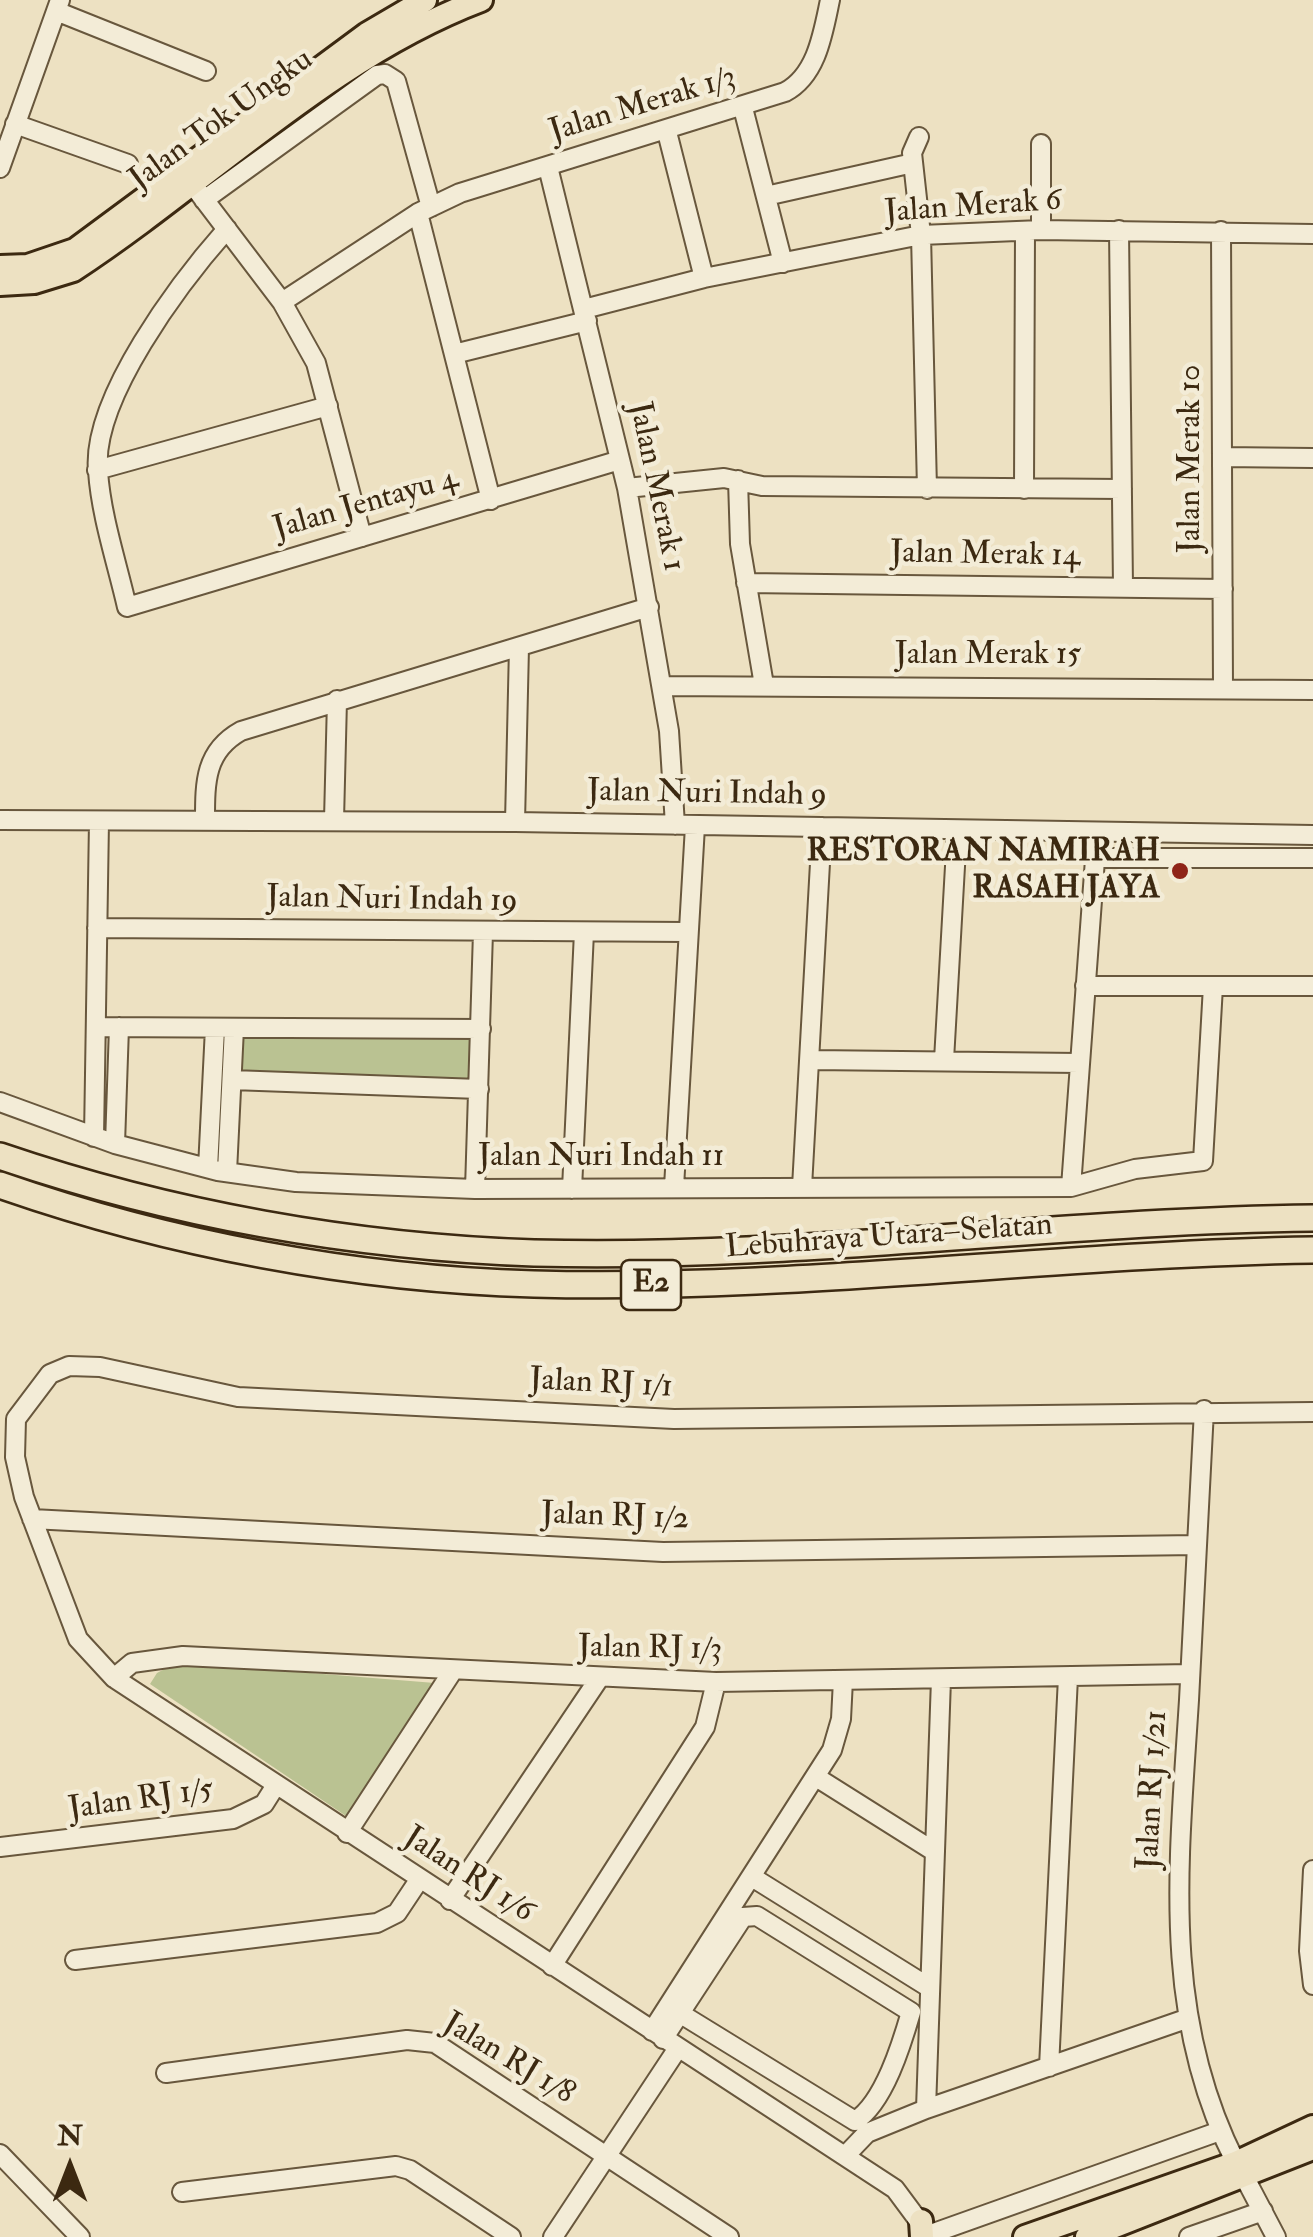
<!DOCTYPE html>
<html>
<head>
<meta charset="utf-8">
<style>
  body { margin:0 }
  #map { position:relative; width:1313px; height:2237px; overflow:hidden; background:#ede1c2; font-family:"IM FELL Double Pica",serif }
  canvas { display:block }
  .north { position:absolute; left:20px; top:2117px; width:100px; height:100px; -webkit-text-stroke:8px #f3ecd7; paint-order:stroke; rotate:0deg; font-size:28px; font-weight:700; line-height:40px; text-align:center; color:#3c2911 }
  .north::after { content:''; display:block; margin:auto; width:35px; height:45px; background:#3c2911; clip-path:polygon(50% 0,100% 100%,50% 72%,0 100%) }
</style>
</head>
<body>
<div id="map">
<canvas width="1313" height="2237"></canvas>
<div class="north">N</div>
</div>
<script>
const context = document.querySelector('canvas').getContext('2d');
context.lineJoin = 'round';
function fillPath(path, color) {
  context.fillStyle = color;
  context.fill(path, 'evenodd');
}
function strokePath(path, color, width, dash) {
  context.strokeStyle = color;
  context.lineWidth = width;
  context.lineCap = dash ? 'butt' : 'round';
  context.setLineDash(dash || []);
  context.stroke(path);
}
function write(font, color, halo, rows, align = 'center') {
  context.font = font + ' "IM FELL Double Pica",serif';
  context.lineWidth = 9;
  context.setLineDash([]);
  context.textBaseline = 'middle';
  context.strokeStyle = halo;
  context.fillStyle = color;
  for (const [text, x, y, turn = 0] of rows) {
    context.save();
    context.translate(x, y);
    context.rotate((+turn || 0) * Math.PI / 180);
    context.textAlign = isNaN(turn) ? turn : align;
    if (halo) context.strokeText(text, 0, 0);
    context.fillText(text, 0, 0);
    context.restore();
  }
}
fillPath(new Path2D(`
  M243 1034 470 1039 469 1081 242 1076Z
  M174 1664 211 1665 435 1683 346 1816 150 1684 157 1673Z`), '#bac292');
const minor = new Path2D(`
  M56 11 206 71
  M743 108 783 263
  M15 124 128 164
  M667 132 704 278
  M919 137 912 153 921 235 927 489
  M1041 144V230
  M548 167 627 488 669 731 675 825
  M0 168 60 0
  M184 173 282 302 316 363 362 537
  M766 196 913 163
  M204 200 377 75 385 74 396 81 431 207
  M418 213 491 500
  M227 229C181 281 91 399 98 471 101 516 117 563 127 607L620 460
  M1119 230 1123 587
  M1221 231 1223 687
  M282 302 418 213 460 193 785 92C817 75 823 33 830 0
  M584 309 704 278 921 235 1041 230 1313 234
  M454 354 587 321
  M1222 457 1313 458
  M97 470 328 406
  M738 480 740 544 764 685
  M627 488 724 478 762 486 1122 489
  M1024 489 1025 231
  M746 583 1223 589
  M663 686 1313 690
  M205 819C205 782 205 751 241 731L649 607
  M0 820 515 822 1313 835
  M334 820 337 700
  M515 822 519 647
  M1096 858H1313
  M97 928 686 932
  M1085 986H1313
  M97 1027 481 1029
  M812 1060 1079 1063
  M944 1060 957 831
  M232 1080 479 1089
  M0 1102 115 1144 218 1171 296 1182 475 1189 1071 1187 1135 1169 1203 1161 1213 986
  M94 1137 99 821
  M115 1144 119 1027
  M208 1168 215 1028
  M227 1172 234 1028
  M674 1187 695 826
  M802 1187 822 827
  M1071 1187 1097 832
  M475 1189 483 932
  M572 1189 584 932
  M1204 1410C1199 1507 1194 1603 1189 1700 1179 1861 1160 2014 1236 2163
  M32 1519 663 1552 1197 1545
  M114 1678 132 1663 183 1656 716 1682 1190 1674
  M816 1777 935 1852
  M347 1833 452 1672
  M0 1847 233 1819 264 1804 276 1785
  M1313 1870 1309 1951 1313 1985
  M752 1877 930 1988
  M450 1900 598 1680
  M75 1960 377 1923 397 1913 419 1880
  M552 1966 705 1727 716 1682
  M681 2014 855 2121
  M652 2031 832 1750 841 1719 843 1680
  M663 2039 743 1917 757 1916 911 2012C902 2043 884 2103 855 2121
  M1049 2067 1068 1677
  M166 2073 407 2040 435 2043 729 2237
  M926 2109 941 1679
  M0 2154 80 2237
  M845 2156 867 2133 926 2109 1186 2019
  M1245 2178 1276 2237
  M182 2192 396 2166 410 2170 511 2237
  M927 2232 895 2189 114 1678 78 1639 24 1497 15 1457 16 1419 50 1374 69 1366 100 1367 238 1397 674 1419 1313 1412
  M928 2235 1220 2131
  M553 2237 678 2048
  M1189 2237 1263 2211`);
const major = new Path2D(`
  M0 267 28 266 75 250 367 34 425 0
  M0 284 34 282 73 270C209 181 328 58 481 0
  M921 2221 922 2237
  M1025 2237 1236 2163 1313 2127
  M1087 2237 1313 2148`);
const highway = new Path2D(`
  M0 1156C170 1214 354 1247 534 1253 794 1260 1053 1221 1313 1218
  M0 1185C169 1244 355 1279 534 1284 792 1291 1054 1254 1313 1250`);
strokePath(minor, '#68573d', 22);
strokePath(major, '#3c2911', 28);
strokePath(highway, '#3c2911', 30);
strokePath(minor, '#f3ecd7', 18);
strokePath(major, '#ede1c2', 22);
strokePath(highway, '#ede1c2', 25);
for (const [x, y, r, color] of [
  [1180,871,10,"#8f2418"]
]) {
  const dot = new Path2D();
  dot.arc(x, y, r, 0, 2 * Math.PI);
  context.fillStyle = color;
  context.fill(dot);
  strokePath(dot, '#f3ecd7', 4);
}
for (const [x, y, w] of [
  [651,1285,60]
]) {
  const box = new Path2D();
  box.roundRect(x - w / 2, y - 25, w, 50, 8);
  context.fillStyle = '#f3ecd7';
  context.fill(box);
  strokePath(box, '#3c2911', 2.5);
}
write('bold 30px', '#3c2911', null, [
  ["E2",651,1285]
]);
write('32px', '#3c2911', '#f3ecd7', [
  ["Jalan Merak 1/3",643,106,-17],
  ["Jalan Tok Ungku",222,121,-36],
  ["Jalan Merak 6",973,208,-4],
  ["Jalan Merak 10",1192,459,-90],
  ["Jalan Merak 1",655,487,78],
  ["Jalan Jentayu 4",366,505,-16],
  ["Jalan Merak 14",985,556,1],
  ["Jalan Merak 15",988,656],
  ["Jalan Nuri Indah 9",707,795,1],
  ["Jalan Nuri Indah 19",392,901,1],
  ["Jalan Nuri Indah 11",601,1158],
  ["Lebuhraya Utara–Selatan",889,1238,-4],
  ["Jalan RJ 1/1",601,1385,3],
  ["Jalan RJ 1/2",615,1518,2],
  ["Jalan RJ 1/3",650,1650,1],
  ["Jalan RJ 1/21",1154,1790,-87],
  ["Jalan RJ 1/5",141,1801,-8],
  ["Jalan RJ 1/6",468,1876,33],
  ["Jalan RJ 1/8",508,2060,31]
]);
write('bold 32px', '#3c2911', '#f3ecd7', [
  ["RESTORAN NAMIRAH",1160,853],
  ["RASAH JAYA",1160,890]
], 'right');
</script>
</body>
</html>
